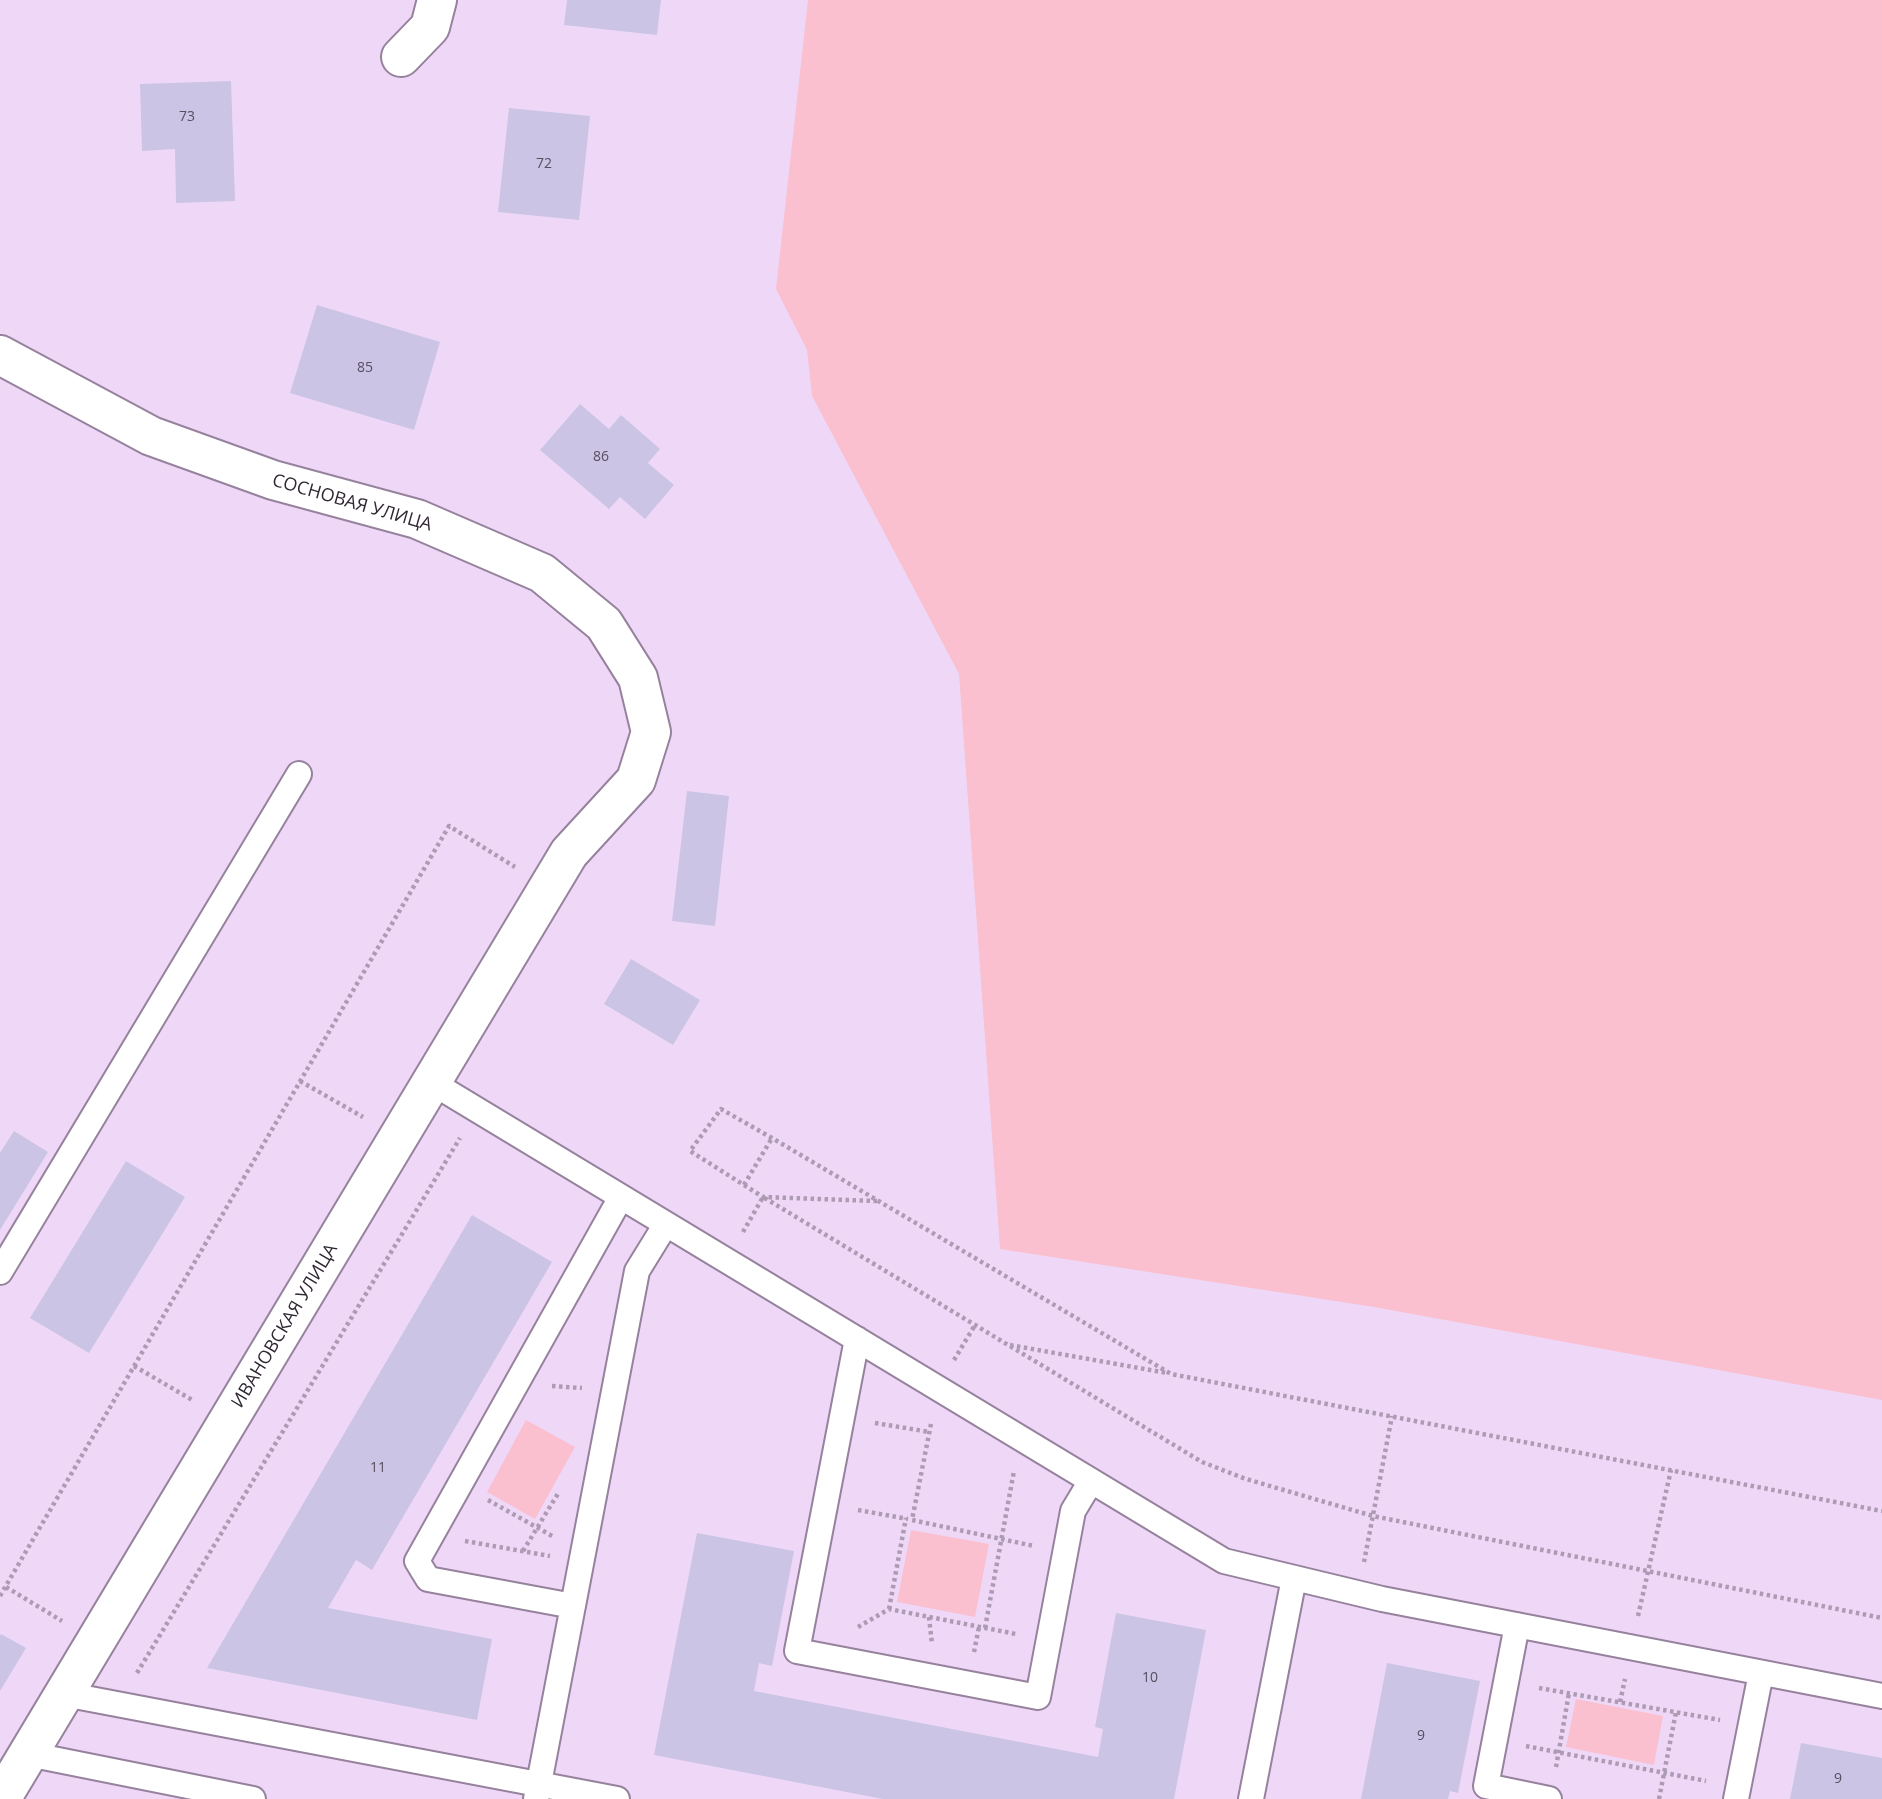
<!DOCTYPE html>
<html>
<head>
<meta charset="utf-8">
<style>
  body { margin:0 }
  canvas { display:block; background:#efd8f7 }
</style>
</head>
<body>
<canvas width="1882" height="1799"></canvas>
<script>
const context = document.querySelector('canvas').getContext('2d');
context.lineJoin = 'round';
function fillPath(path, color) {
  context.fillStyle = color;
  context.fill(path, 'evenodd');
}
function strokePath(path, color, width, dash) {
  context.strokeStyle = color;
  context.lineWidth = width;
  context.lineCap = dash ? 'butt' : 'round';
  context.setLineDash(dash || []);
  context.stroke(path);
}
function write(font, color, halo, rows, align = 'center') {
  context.font = font + ' "Open Sans",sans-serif';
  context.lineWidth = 5;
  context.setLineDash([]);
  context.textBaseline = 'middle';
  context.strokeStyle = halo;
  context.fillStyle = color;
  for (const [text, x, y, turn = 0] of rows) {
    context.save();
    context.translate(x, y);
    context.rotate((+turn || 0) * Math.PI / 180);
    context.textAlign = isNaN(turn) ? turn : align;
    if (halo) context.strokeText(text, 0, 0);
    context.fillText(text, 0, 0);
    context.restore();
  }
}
fillPath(new Path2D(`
  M808 0H1882V1400L1374 1307 1000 1249 959 674 812 396 807 350 776 289Z
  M526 1420 575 1447 535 1519 487 1492Z
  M911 1530 989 1544 975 1617 897 1602Z
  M1576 1699 1663 1716 1654 1765 1566 1747Z`), '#fac0d0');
fillPath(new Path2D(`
  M567 0H661L657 35 564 25Z
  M231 81 235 201 176 203 175 149 142 151 140 84Z
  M509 108 590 116 579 220 498 212Z
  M317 305 440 342 414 430 290 393Z
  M580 404 609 429 621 415 660 449 648 463 674 485 645 519 620 497 609 509 540 450Z
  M687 791 729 796 715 926 672 921Z
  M631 959 700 1000 673 1045 604 1004Z
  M14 1131 48 1152 0 1230V1153Z
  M126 1161 185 1197 89 1353 30 1318Z
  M472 1215 552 1262 372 1570 356 1560 328 1608 492 1639 477 1720 207 1668Z
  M697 1533 794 1551 772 1666 759 1663 754 1691 1098 1757 1103 1729 1095 1727 1116 1613 1206 1630 1174 1799H883L654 1755Z
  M1 1634 26 1648 0 1691V1636Z
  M1387 1663 1480 1681 1458 1793 1450 1791 1448 1799H1361Z
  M1801 1743 1882 1758V1799H1790Z`), '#cbc4e5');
const service = new Path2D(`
  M431 1082 1224 1561 1382 1599 1882 1696
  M0 1272 299 774
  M857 1339 797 1651 1038 1697 1073 1511 1091 1481
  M573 1606 428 1579 417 1561 621 1197
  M1517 1625 1486 1786 1549 1799
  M64 1694 617 1799
  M28 1754 253 1799
  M536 1799 637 1271 666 1224
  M1251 1799 1294 1578
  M1736 1799 1761 1673`);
const minor = new Path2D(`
  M401 57 430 27 437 0
  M0 355 151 436 273 480 417 519 542 573 604 624 638 678 651 732 636 780 569 853 1 1799`);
strokePath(service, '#96829d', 28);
strokePath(minor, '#96829d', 42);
strokePath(new Path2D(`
  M300 1081 363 1117
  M744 1185 772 1138
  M877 1201 763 1197 690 1151 721 1109 772 1138 1171 1374 1882 1511
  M743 1232 763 1197 1202 1462 1246 1479 1373 1516 1882 1618
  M1010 1345 1167 1373
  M954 1360 975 1325
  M134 1366 194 1401
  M552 1386 582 1388
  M875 1423 930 1432
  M931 1424 912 1520 1034 1546
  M488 1500 554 1537
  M858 1510 908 1519
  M465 1541 550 1556
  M523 1551 559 1492
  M1364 1562 1392 1416
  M6 1587 62 1621
  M0 1596 449 826 515 867
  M889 1609 906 1518
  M1638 1616 1671 1470
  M929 1617 932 1644
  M858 1627 889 1609 1016 1634
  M985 1628 1014 1471
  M974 1652 979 1627
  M137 1673 460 1138
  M1539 1688 1720 1720
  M1620 1702 1625 1679
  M1526 1746 1706 1781
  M1556 1767 1569 1693
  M1659 1799 1676 1712`), '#ad9bb4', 4.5, [3.5, 3.5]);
strokePath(service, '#fff', 24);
strokePath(minor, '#fff', 38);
write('14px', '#574e60', null, [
  ["73",187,117],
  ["72",544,164],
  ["85",365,368],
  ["86",601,457],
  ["11",378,1468],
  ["10",1150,1678],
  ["9",1421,1736],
  ["9",1838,1779]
]);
write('18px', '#302733', '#fff', [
  ["СОСНОВАЯ УЛИЦА",352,503,16],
  ["ИВАНОВСКАЯ УЛИЦА",285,1326,-59]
]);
</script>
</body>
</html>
